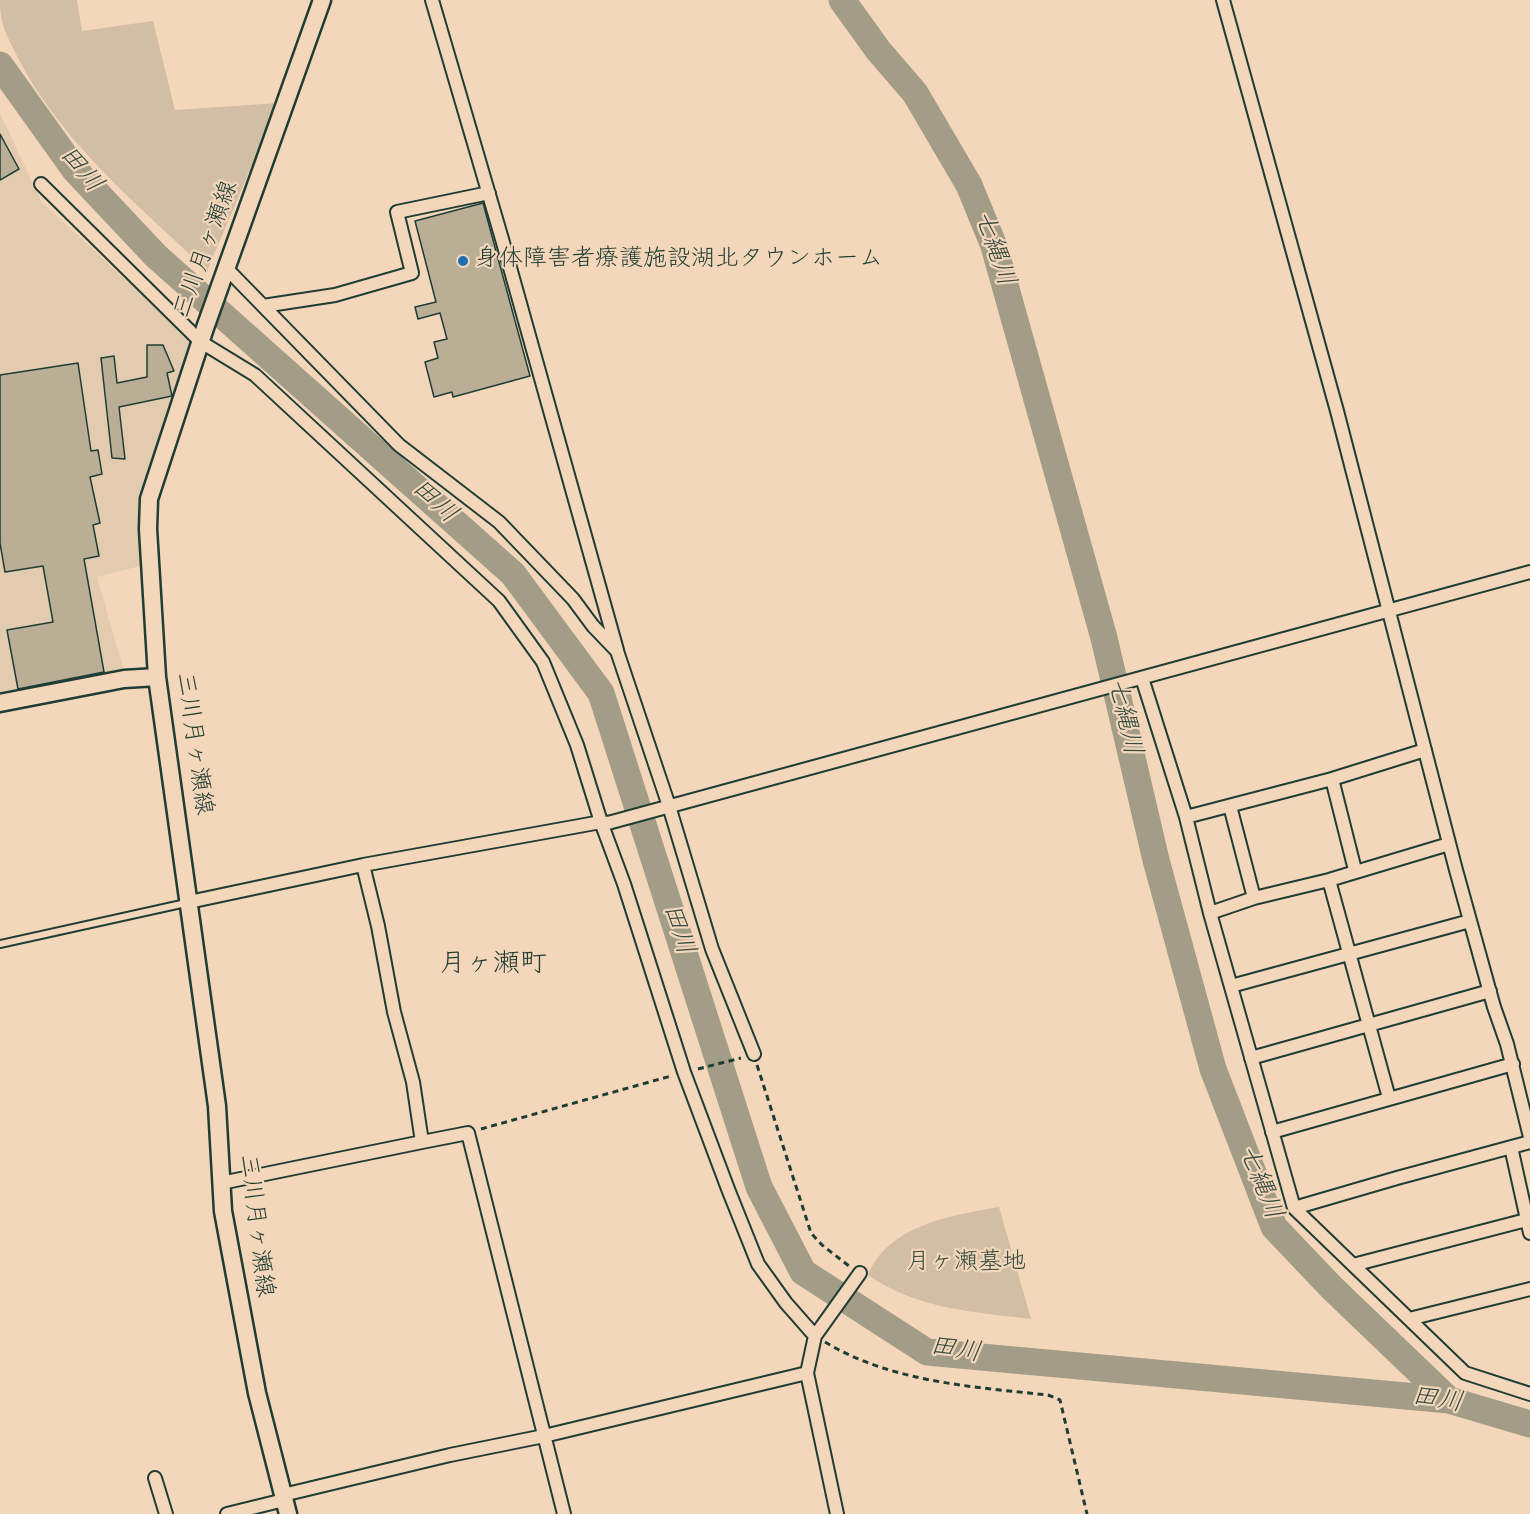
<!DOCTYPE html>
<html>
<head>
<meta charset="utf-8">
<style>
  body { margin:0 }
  canvas { display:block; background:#f4d7ba }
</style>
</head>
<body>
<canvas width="1530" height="1514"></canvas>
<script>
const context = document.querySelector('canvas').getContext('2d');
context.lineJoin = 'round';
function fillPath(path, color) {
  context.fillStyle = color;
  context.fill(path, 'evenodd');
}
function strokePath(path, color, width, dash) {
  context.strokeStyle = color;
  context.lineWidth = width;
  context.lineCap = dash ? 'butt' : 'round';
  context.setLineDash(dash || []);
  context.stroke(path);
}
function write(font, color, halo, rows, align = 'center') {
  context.font = font + ' "Indie Flower","Klee One",sans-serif';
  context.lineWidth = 4.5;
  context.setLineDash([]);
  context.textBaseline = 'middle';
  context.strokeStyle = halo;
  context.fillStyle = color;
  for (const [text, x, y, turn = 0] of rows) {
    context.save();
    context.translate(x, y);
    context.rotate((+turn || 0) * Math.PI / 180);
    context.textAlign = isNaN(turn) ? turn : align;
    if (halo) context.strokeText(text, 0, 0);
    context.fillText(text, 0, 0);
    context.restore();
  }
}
fillPath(new Path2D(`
  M0 113 41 201 151 303 196 342 154 470 144 565 97 577 123 668V677L0 701Z`), '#e3cbb0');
fillPath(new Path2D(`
  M0 0H77L82 31 153 21 175 110 278 103 207 271C139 205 60 142 17 56 6 33 0 26 0 0Z
  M999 1207 1031 1319C974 1312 916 1309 868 1275 888 1225 953 1215 999 1207Z`), '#d2bea4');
strokePath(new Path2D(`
  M842 0 878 50 915 93 969 185 994 246 1104 638 1156 860 1213 1069 1274 1227 1332 1288 1449 1400
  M0 65 75 170 156 256 513 574 601 693 759 1187 803 1272 927 1352 1449 1400 1530 1424`), '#a39d87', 27);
const building = new Path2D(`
  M0 134 19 169 0 180Z
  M483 203 530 376 453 397 452 392 434 397 425 362 438 358 434 342 447 339 440 313 418 319 415 307 436 302 415 221Z
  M147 345H163L174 371 167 373 172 396 119 407 125 459 112 458 101 358 114 356 117 383 147 377Z
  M78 363 91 451 98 450 102 474 90 477 100 523 93 525 99 556 84 559 104 672 18 689 7 630 53 622 43 566 5 572 0 543V375Z`);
fillPath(building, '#bbae97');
strokePath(building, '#1f3d34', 1.5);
const lane = new Path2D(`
  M0 944 186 903`);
const street = new Path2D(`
  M432 0 502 239 617 650
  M1223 0 1337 411 1456 870 1494 1007 1507 1044 1530 1137
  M41 184 201 342 255 375 499 601 543 662 577 745 601 822 624 884 684 1072 728 1189 758 1264 786 1303 815 1336
  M227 269 399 445 499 522 573 599 593 626 617 651 669 806 712 949 754 1054
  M263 306 335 295 412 273 397 212 489 193
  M1142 678 1186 817 1210 913 1294 1208 1465 1373 1530 1394
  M1332 779 1355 870
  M1230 806 1254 898
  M1186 817 1332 779 1425 750
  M363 865 378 926 394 1012 413 1082 422 1142 468 1133 564 1514
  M1329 880 1389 1098
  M189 902 363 865 601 822 608 823 1530 572
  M1210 913 1254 898 1329 880 1449 844
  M1231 986 1470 921
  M1251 1058 1490 991
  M1272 1132 1513 1064
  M1511 1147 1530 1233
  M221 1183 422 1142
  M1294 1208 1397 1178 1530 1142
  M1353 1265 1530 1219
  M1409 1319 1530 1289
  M155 1478 166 1514
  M283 1495 450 1455 544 1436 807 1373
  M227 1514 284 1500
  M837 1514 807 1373 815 1336 860 1273`);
const secondary = new Path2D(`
  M0 703 124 679 157 677
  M288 1514 257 1393 223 1211 217 1106 157 677 148 529 149 499 205 328 322 0`);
strokePath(lane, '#1f3d34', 10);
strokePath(street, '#1f3d34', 16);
strokePath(secondary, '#1f3d34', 21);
strokePath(new Path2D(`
  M757 1065 811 1233 822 1245 849 1266
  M698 1069 741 1058
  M481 1129 671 1076
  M825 1342C891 1382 973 1387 1048 1395L1060 1400 1087 1514`), '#1f3d34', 3, [6, 4.5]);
strokePath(lane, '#f4d7ba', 6);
strokePath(street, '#f4d7ba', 12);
strokePath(secondary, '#f4d7ba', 16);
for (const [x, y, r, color] of [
  [463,261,6,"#1f6fb2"]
]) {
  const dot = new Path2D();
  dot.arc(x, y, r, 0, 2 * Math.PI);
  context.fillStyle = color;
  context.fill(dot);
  strokePath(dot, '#f4d7ba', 2);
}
write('24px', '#1f3d34', '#f4d7ba', [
  ["三川月ヶ瀬線",208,250,-70],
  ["三川月ヶ瀬線",192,744,82],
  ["三川月ヶ瀬線",254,1226,83]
]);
write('24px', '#1f3d34', '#f4d7ba', [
  ["身体障害者療護施設湖北タウンホーム",475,261]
], 'left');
write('24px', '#314a3f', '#f4d7ba', [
  ["月ヶ瀬墓地",966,1264]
]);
write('italic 26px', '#334b40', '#f4d7ba', [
  ["田川",79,171,50],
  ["七縄川",992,249,71],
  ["田川",433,503,42],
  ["七縄川",1122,717,77],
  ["田川",676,930,72],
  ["七縄川",1258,1183,68],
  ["田川",955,1352,9],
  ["田川",1437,1402,9]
]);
write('27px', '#1f3d34', '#f4d7ba', [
  ["月ヶ瀬町",493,967]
]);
</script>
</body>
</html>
